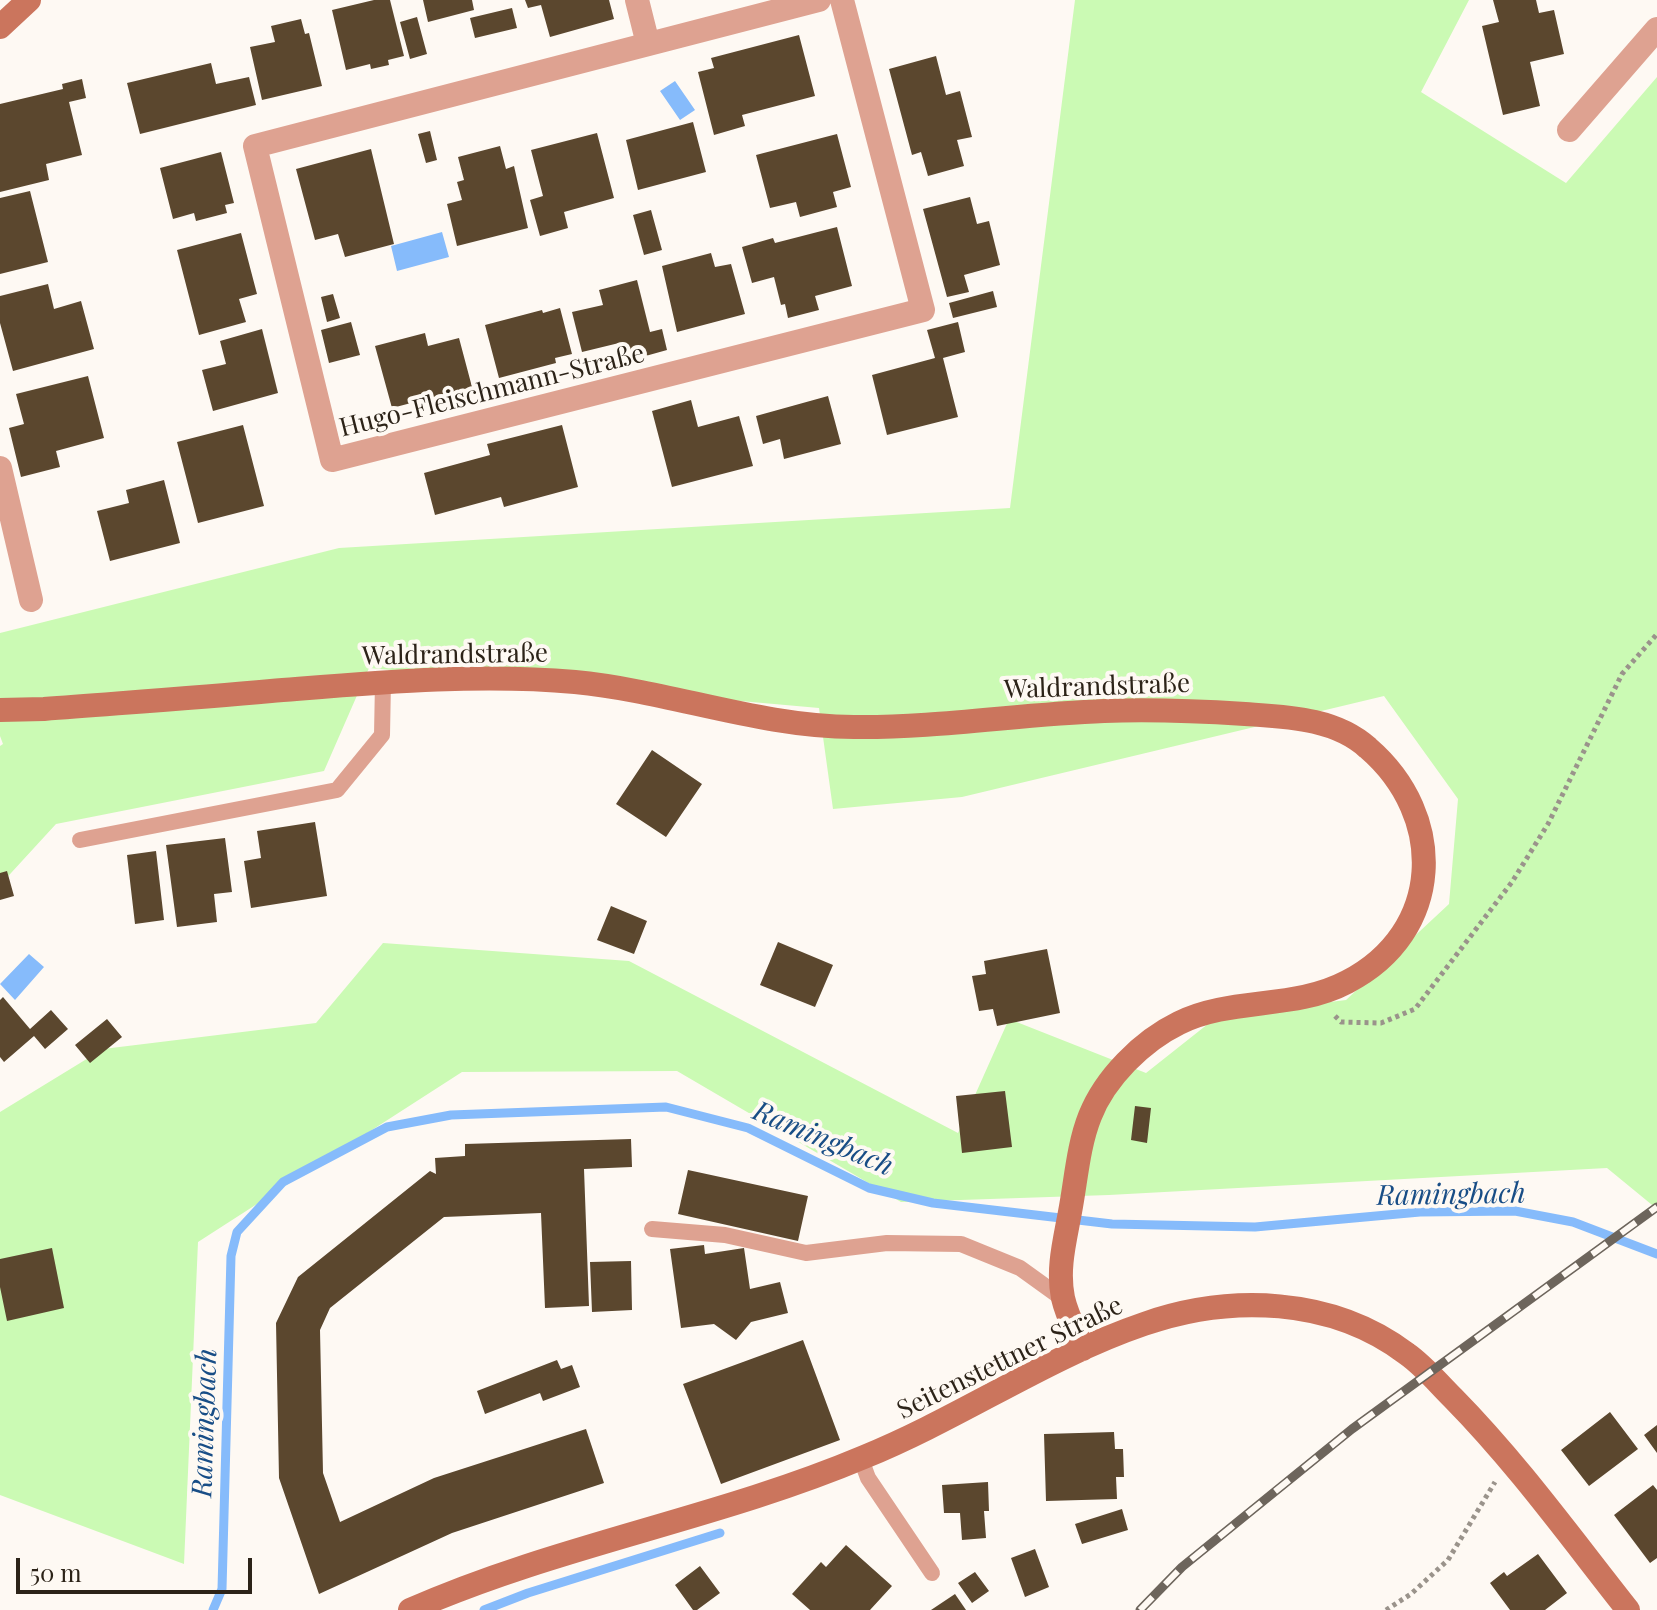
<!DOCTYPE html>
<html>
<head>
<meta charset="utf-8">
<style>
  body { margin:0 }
  #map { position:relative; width:1657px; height:1610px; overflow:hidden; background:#fef9f3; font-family:"Playfair Display",serif }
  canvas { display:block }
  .scale { position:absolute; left:16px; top:1558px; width:236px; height:36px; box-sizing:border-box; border:4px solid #2c2318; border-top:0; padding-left:10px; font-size:24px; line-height:28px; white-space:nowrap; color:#2c2318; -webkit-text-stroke:6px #fef9f3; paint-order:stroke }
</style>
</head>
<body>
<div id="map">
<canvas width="1657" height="1610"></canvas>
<div class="scale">50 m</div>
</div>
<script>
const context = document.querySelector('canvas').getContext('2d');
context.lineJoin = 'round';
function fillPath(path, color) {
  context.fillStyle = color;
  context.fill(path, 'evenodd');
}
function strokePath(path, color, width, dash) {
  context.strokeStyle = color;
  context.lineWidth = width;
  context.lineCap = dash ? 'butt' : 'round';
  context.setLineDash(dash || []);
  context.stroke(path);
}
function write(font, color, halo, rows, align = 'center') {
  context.font = font + ' "Playfair Display",serif';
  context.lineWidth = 8;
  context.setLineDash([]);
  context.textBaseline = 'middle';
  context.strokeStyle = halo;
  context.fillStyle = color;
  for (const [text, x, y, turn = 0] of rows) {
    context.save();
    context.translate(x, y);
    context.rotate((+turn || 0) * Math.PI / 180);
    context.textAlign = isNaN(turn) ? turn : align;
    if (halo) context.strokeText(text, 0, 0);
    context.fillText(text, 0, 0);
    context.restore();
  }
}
fillPath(new Path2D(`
  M1075 0H1469L1421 92 1566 183 1657 77V1209L1607 1168 1109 1195 901 1202 677 1071 462 1072 198 1242 184 1564 0 1495V1112L103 1049 316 1023 383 943 629 961 958 1133 1009 1019 1146 1073 1218 1016 1346 1000 1449 904 1458 799 1384 696 962 797 833 809 819 708 369 668 324 771 56 824 0 885V746L3 744 0 736V633L339 548 1010 508Z`), '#cbfab4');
fillPath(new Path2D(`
  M675 81 695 110 680 120 660 91Z
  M442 232 449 257 397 271 391 246Z
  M29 954 44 967 15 1000 0 984Z`), '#86bbfb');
strokePath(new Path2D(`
  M213 1610 222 1589 231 1256 237 1232 283 1182 387 1127 451 1115 666 1107 748 1128 869 1188 933 1203 1112 1224 1255 1227 1420 1212 1515 1211 1573 1222 1657 1254
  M484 1610 528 1593 720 1533`), '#86bbfb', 9);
fillPath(new Path2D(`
  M374 0H390L404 56 388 60 389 65 371 69 370 64 346 70 332 10Z
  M423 0H472L474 10 428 22Z
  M525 0H609L614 19 550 37 541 5 528 8Z
  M1493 0H1536L1539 13 1554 10 1564 54 1530 62 1540 106 1503 115 1482 26 1499 22Z
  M512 8 517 28 475 38 470 18Z
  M417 17 427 54 410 59 400 22Z
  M301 19 305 34 309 33 322 86 262 100 250 47 275 42 271 26Z
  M799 35 815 96 742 115 745 126 714 135 698 72 714 68 711 58Z
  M936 56 946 95 960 91 972 137 957 140 964 166 928 176 921 152 912 155 889 69Z
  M211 63 216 84 249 77 256 105 140 134 127 83Z
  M82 79 86 98 69 102 82 155 46 164 49 180 0 192V104L63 89 62 84Z
  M693 122 706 172 638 190 626 140Z
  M430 131 437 160 426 163 418 134Z
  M597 133 614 198 564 212 568 228 540 236 530 200 543 196 531 150Z
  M837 134 851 187 833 192 837 207 800 217 796 202 770 208 756 155Z
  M500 146 506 169 514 166 528 228 457 246 447 204 462 200 457 182 464 180 458 157Z
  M371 149 394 244 345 257 338 234 315 240 296 169Z
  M221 152 234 203 225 205 227 213 196 221 194 213 173 219 160 168Z
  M30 191 48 262 0 274V198Z
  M970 197 977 224 989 221 1000 265 964 275 969 292 947 297 923 209Z
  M651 210 662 250 644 255 633 215Z
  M837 227 852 286 815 296 819 310 788 318 785 304 781 305 774 277 752 283 742 247 773 238 775 243Z
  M241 233 257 294 239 299 246 322 199 335 177 250Z
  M711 253 715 267 731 264 745 314 677 332 662 266Z
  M637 280 650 332 662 329 667 350 624 362 619 343 582 352 572 312 603 305 599 290Z
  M48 284 54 309 81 301 94 349 13 371 0 323V296Z
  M993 291 997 307 953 318 949 303Z
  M333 294 340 318 327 322 321 297Z
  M560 308 572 354 555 358 556 363 499 378 485 325 542 310 543 313Z
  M351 322 360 355 329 363 321 330Z
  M958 322 965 352 943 358 958 417 887 435 872 375 935 358 927 330Z
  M262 329 278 393 213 411 202 370 226 364 220 341Z
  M425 333 428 346 459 338 472 387 392 408 375 346Z
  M88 376 104 438 56 451 60 467 21 477 9 428 24 424 16 394Z
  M828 396 841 444 784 459 780 439 763 444 756 416Z
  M691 400 698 427 739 416 753 466 672 487 652 411Z
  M243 425 264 506 198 523 177 442Z
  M562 425 578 487 504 507 501 497 435 515 424 473 490 455 487 444Z
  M164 480 180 543 110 561 97 511 129 503 126 490Z
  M652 750 702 784 666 837 616 804Z
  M315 822 327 896 251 908 244 861 261 858 257 831Z
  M225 838 232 892 214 894 217 922 177 927 166 845Z
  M156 851 164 920 135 924 127 855Z
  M7 871 14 896 0 900V873Z
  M611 906 647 921 634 954 597 940Z
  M778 942 833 965 815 1007 760 985Z
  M1047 949 1060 1013 997 1026 993 1009 979 1011 972 976 986 974 984 961Z
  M3 997 30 1029 51 1010 68 1029 45 1049 34 1036 4 1062 0 1057V1000Z
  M107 1019 122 1037 90 1063 75 1045Z
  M1005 1091 1012 1147 962 1153 956 1096Z
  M1135 1106 1151 1108 1147 1143 1131 1140Z
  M631 1139 632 1167 584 1169 589 1306 545 1308 541 1213 444 1217 330 1308 320 1330 323 1473 340 1522 434 1478 586 1429 604 1483 452 1533 319 1594 279 1478 276 1323 298 1277 430 1171 436 1174 435 1158 465 1156V1144Z
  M688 1170 808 1196 798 1241 678 1214Z
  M704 1245 705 1254 744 1248 750 1289 780 1282 788 1313 751 1322 736 1340 714 1324 681 1328 670 1249Z
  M52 1248 64 1308 7 1321 0 1287V1259Z
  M631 1261 632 1310 592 1312 590 1262Z
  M803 1340 840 1440 721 1484 683 1384Z
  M557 1360 561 1369 572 1365 580 1387 543 1401 540 1393 485 1414 477 1391Z
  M1610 1412 1638 1449 1589 1486 1561 1450Z
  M1657 1425V1453L1644 1435Z
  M1114 1432 1115 1449H1123L1124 1477H1116L1117 1499 1046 1501 1044 1434Z
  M988 1482 989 1511H984L986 1538 962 1540 960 1513H944L942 1485Z
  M1653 1485 1657 1490V1558L1650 1563 1614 1515Z
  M1122 1509 1128 1530 1082 1544 1075 1524Z
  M846 1545 892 1586 870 1610H810L792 1594 821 1562 826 1567Z
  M1035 1549 1049 1587 1025 1597 1011 1558Z
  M1538 1554 1567 1593 1545 1610H1510L1490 1583 1504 1572 1507 1576Z
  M700 1566 720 1593 697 1610H693L675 1585Z
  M975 1572 989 1591 972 1603 958 1583Z
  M955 1594 966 1610H931Z`), '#5b472e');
strokePath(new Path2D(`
  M1335 1016 1341 1022 1381 1023 1415 1009 1512 882 1548 824 1622 674 1657 634
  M1386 1610 1411 1594 1448 1560 1495 1482`), '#9a938b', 5, [4, 4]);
strokePath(new Path2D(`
  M80 840 337 790 382 735 383 682
  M652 1229 725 1235 806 1253 887 1243 961 1244 1020 1268 1063 1299
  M861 1459 868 1478 932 1573`), '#dea291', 16);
strokePath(new Path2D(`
  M637 0 648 44
  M819 0 255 146 332 460 923 310 842 0
  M1569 130 1657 29
  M0 468 31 600`), '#dea291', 24);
strokePath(new Path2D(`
  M0 27 29 0
  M0 710 44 709C120 703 195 698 271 691 372 683 474 673 575 682 669 691 760 727 854 727 937 728 1021 714 1104 711 1151 709 1198 711 1245 714 1287 717 1335 718 1368 748 1447 816 1444 932 1347 982 1294 1010 1231 997 1179 1023 1142 1041 1105 1078 1090 1116 1078 1146 1076 1181 1070 1212 1065 1240 1057 1269 1063 1298 1067 1316 1076 1332 1083 1349
  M410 1610C557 1545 717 1519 864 1457 960 1418 1047 1357 1144 1324 1230 1294 1332 1297 1407 1354 1424 1366 1438 1383 1453 1398 1517 1463 1571 1538 1628 1610`), '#cb755d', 24);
const rail = new Path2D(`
  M1140 1610 1182 1567 1352 1429 1657 1207`);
strokePath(rail, '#6d655c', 9);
strokePath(rail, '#fef9f3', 6, [18]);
write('26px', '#2c2318', '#fef9f3', [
  ["Hugo-Fleischmann-Straße",492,391,-14],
  ["Waldrandstraße",455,655,-1],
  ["Waldrandstraße",1097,687,-2],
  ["Seitenstettner Straße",1010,1358,-26]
]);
write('italic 28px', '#184d86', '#fef9f3', [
  ["Ramingbach",823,1139,23],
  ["Ramingbach",1451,1195,-1],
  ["Ramingbach",205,1423,-88]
]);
</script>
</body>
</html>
